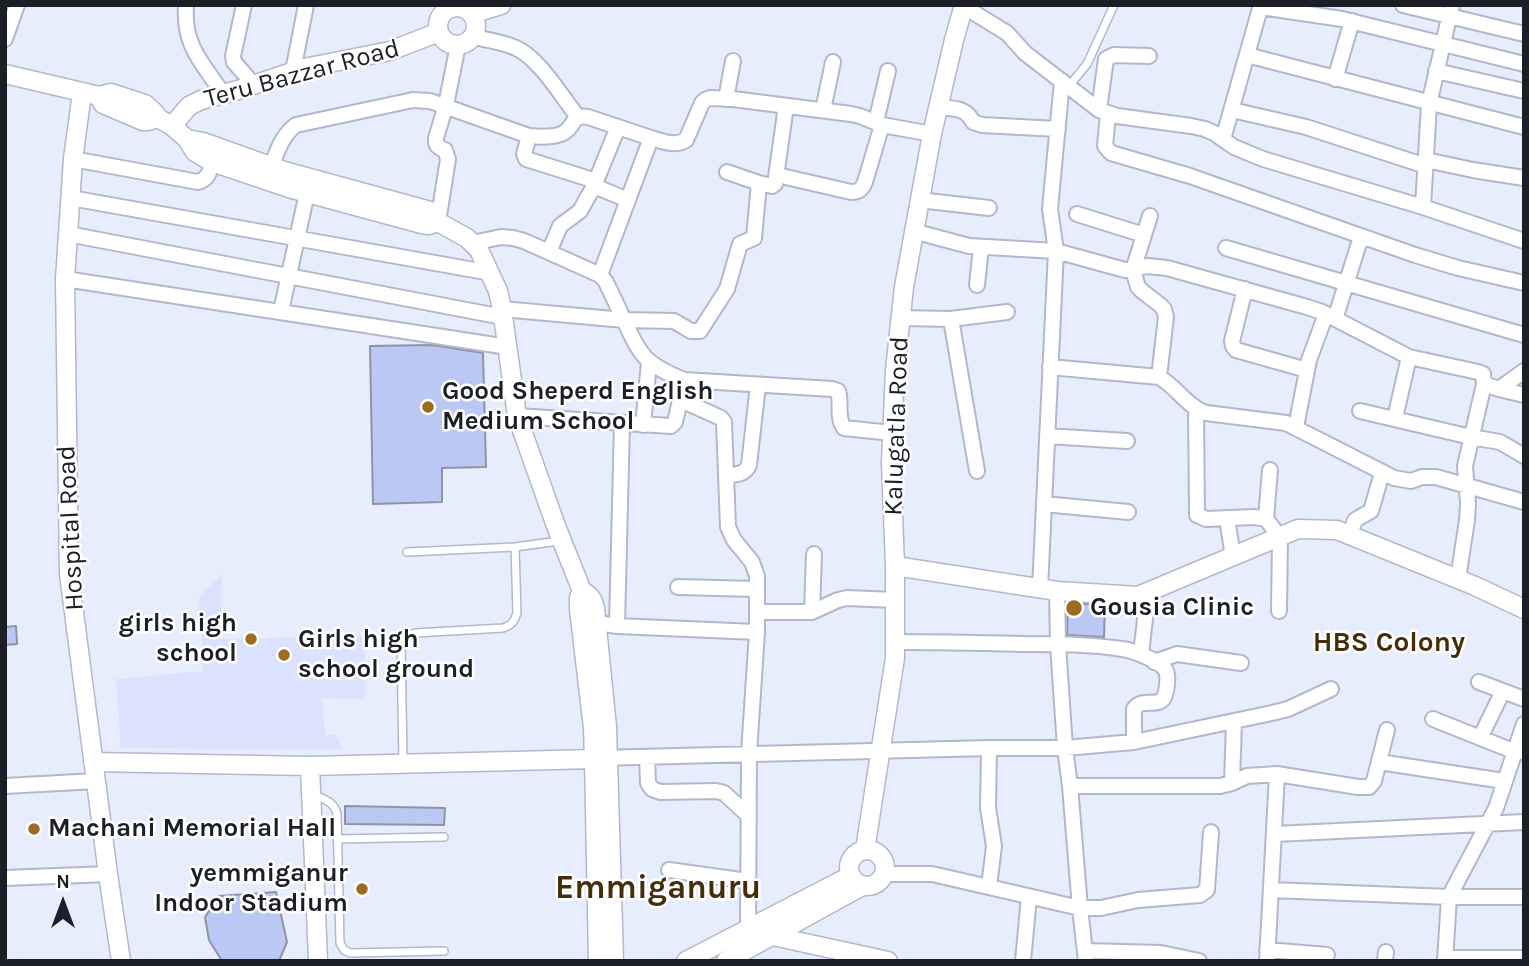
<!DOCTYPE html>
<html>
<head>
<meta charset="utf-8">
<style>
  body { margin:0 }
  #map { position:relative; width:1529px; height:966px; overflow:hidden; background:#e8edfe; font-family:Karla,sans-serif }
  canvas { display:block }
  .frame { position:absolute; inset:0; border:7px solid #1d1f26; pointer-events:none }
  .north { position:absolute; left:28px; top:868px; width:70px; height:70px; -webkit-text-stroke:5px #fff; paint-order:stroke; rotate:0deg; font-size:19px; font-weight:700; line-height:28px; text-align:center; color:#1d1f26 }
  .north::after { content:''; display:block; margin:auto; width:24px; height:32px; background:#1d1f26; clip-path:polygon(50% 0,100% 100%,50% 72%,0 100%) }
</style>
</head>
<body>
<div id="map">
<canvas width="1529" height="966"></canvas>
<div class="frame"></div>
<div class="north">N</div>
</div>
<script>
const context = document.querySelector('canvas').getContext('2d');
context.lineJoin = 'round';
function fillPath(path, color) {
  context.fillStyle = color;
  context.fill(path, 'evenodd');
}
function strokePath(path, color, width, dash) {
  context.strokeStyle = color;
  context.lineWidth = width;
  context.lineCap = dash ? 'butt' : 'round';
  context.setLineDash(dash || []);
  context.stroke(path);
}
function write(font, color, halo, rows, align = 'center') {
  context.font = font + ' Karla,sans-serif';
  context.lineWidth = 5;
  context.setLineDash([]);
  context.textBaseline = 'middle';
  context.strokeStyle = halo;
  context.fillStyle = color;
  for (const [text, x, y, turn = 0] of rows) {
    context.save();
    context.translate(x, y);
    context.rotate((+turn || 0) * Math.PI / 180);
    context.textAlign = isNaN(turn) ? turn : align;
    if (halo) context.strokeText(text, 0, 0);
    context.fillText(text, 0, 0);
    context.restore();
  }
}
fillPath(new Path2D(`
  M222 573 220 639 365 636V699L322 698 325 735H336L343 750 121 748 116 679 203 671 199 598Z`), '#dae2fe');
const building = new Path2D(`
  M432 345 483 353 486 467 442 468V502L373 504 370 346Z
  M1068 603 1105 605 1104 637 1067 635Z
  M16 626 17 644 5 645V627Z
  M345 806 445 808 444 825 345 824Z
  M276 892 287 942 279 961H222L209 940 205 917 219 896Z`);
fillPath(building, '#bbc8f4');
strokePath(building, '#8e93a6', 2);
const service = new Path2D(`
  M1069 86 1087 64 1114 5
  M407 552 515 547
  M403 762 401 642 406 637 415 633 503 628C512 625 514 622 517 613L515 547 559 541
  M312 794C323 799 334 801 337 814L340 943 344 950 350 953 444 951
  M337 839 444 837`);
const minor = new Path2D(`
  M186 5C183 46 202 62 223 94
  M244 5 233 56 234 62 254 85
  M1403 5 1524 34
  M963 6 1007 33 1025 53 1099 110 1117 116 1191 126 1205 129 1214 133 1234 147 1263 159 1423 207 1524 241
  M1261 7 1342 19 1524 64
  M462 8V5
  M474 37C488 40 503 42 516 48 539 58 562 97 578 117
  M5 39 17 5
  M1247 55 1524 127
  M293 71 306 5
  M1436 71 1524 91
  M1335 79 1352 21
  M726 99 733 61
  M938 107C953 109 966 107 973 122L982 125 1058 129
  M823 110 833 62
  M1099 110 1106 59 1114 55 1149 56
  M1232 110 1306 127 1426 166
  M1108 114 1105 146 1111 153 1190 176 1415 255 1458 268 1524 283
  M876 122 888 71
  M529 136 524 154 526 159 596 181 618 127
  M651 138C662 141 675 147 686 140L702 103 705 100 710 98 733 99 851 114 860 116 882 125 932 134
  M1223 139 1261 5
  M73 159 198 182C208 179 210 172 212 162
  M1426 160 1473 170 1524 178
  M271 167C277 152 282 135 296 125L413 100 430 101 529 136C539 137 556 138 565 132 575 125 572 114 588 117L651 138 600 275
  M727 172 759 183
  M777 175 851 192C859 192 862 189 865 182L882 125
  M596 181 594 186 628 200
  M71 198 491 273
  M919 200 989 208
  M1423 207 1429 104 1452 5
  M1077 214 1144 235
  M1150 216 1133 270 1138 287 1142 291 1160 305 1164 309 1166 317 1159 377
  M438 222 448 159 445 150C439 148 435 146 436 138L446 105 458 45
  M913 231 969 246 1056 251 1125 270 1148 266 1167 268 1307 307 1322 312 1409 357 1478 372 1483 374 1484 384 1465 466 1468 503 1467 520 1458 579
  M68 234 503 317
  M472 243 501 237 513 238 524 241 600 275 606 282 624 320 674 321 691 331H700L727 289 740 244 754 238 759 183 772 186 775 184 786 106
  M1226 248 1524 335
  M549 252 560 226 580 211 594 186
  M65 279 508 347
  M977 285 981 247
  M1245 289 1232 341 1233 346 1236 350 1307 370
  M502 309 624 320C641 357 645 364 684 380L832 389 838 391C842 403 836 417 844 428L892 433
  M281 311 307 193
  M901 318 951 319 1007 312
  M951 319 977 471
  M1335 319 1361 237
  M1050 367 1159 377C1177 387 1186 406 1206 413L1286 423 1394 478 1411 481 1422 477H1436L1524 502
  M1484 384 1499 389 1524 371
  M1499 389 1524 395
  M681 400 721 418 724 422 728 527 734 540 752 562 757 576V632L749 753 748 930
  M1196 409 1197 515 1206 519 1255 517 1266 519 1280 537 1279 611
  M1360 411 1471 437 1500 442 1524 456
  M517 416 671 426 675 422 682 392
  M1395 418 1409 357
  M643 425 649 362
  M1296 427 1309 360 1326 314
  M1047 436 1127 441
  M726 476C736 474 745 475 749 465L758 385
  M1044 504 1128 512
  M1227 518 1233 557
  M1266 519 1270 470
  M1350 535 1355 520 1371 511 1382 473
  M678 587 757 589
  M1040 589 1056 251 1050 209 1062 81
  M1057 591 1058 644 1065 748 1070 786 1080 908 1086 961
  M757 612H812L838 600 847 598 895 600
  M812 612 814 554
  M598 623 617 626 757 632
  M617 626 622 423
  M896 642C939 642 982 643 1025 644 1057 644 1090 644 1122 649 1132 650 1158 660 1165 669 1169 674 1167 689 1165 695 1160 710 1143 696 1134 709V742
  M1141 654 1148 593
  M1154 662 1177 654 1241 663
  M1479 682 1524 699
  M1433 719 1513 751 1524 752
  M1480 738 1503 691
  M989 748 988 808 994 846 989 887
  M647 757 648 783 652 789 660 792 716 791 724 793 749 816
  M599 758 989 748H1065L1134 742 1272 713 1288 709 1331 689
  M1379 762 1504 781
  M1277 774 1358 787H1369L1374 781 1387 730
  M1232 783 1234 721
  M5 786 96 781
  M1070 786H1220L1232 783 1247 776 1277 774 1267 961
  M1275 834 1524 822
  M669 870 748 881
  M884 874H932L1080 908H1101L1138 900 1200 895 1207 890 1211 832
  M5 878 108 874
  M1271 890 1449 897H1524
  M1267 950 1327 955
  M1085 951 1161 953 1199 961
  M1445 958H1524
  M1023 961 1029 897
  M1385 961 1386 952
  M1445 961 1449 897 1496 808 1524 724`);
const tertiary = new Path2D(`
  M438 26a19 19 0 1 1 38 0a19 19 0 1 1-38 0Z
  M472 14 501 5
  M5 74 99 96 111 93 145 104 154 112 158 118 172 126 187 139 195 152 212 162 289 188 422 224 429 225 438 222
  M82 93 73 159 65 279 69 574 108 874 121 961
  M99 96 103 104 143 121H148L158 118
  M172 126 189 106 201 100 238 90 304 68 390 51 439 32
  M187 139 203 142 284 171 430 211 438 222 467 238 479 250 498 291 502 309 517 416 556 526 582 591
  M895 566 1057 591 1138 596 1298 529 1337 530 1475 586 1524 609
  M582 591C590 595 593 599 595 608L607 727 614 961
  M582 591 579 598V609L593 728 594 759 598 961
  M93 762 310 766 594 759
  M310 766 318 961
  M849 868a18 18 0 1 1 36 0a18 18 0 1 1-36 0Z
  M865 850 895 658V566L891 463 895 370 904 287 932 134 954 40 964 5
  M770 932 773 936 888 961
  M686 961 850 876
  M726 961 862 886`);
strokePath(service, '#b2b8cc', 10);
strokePath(minor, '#b2b8cc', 18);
strokePath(tertiary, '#b2b8cc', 21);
strokePath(service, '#fff', 7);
strokePath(minor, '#fff', 14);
strokePath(tertiary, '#fff', 18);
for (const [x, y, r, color] of [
  [428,407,7,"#9e6c21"],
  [1074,608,9,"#9e6c21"],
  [251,639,7,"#9e6c21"],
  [284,655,7,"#9e6c21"],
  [34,829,7,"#9e6c21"],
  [362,889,7,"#9e6c21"]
]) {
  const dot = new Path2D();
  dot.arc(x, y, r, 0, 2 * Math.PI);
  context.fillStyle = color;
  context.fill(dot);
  strokePath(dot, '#fff', 2.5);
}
write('26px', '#1d1f26', '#fff', [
  ["Teru Bazzar Road",302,74,-15],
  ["Kalugatla Road",897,426,-88],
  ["Hospital Road",71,528,-93]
]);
write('bold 26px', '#1d1f26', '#fff', [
  ["Good Sheperd English",442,392],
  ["Medium School",442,422],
  ["Gousia Clinic",1090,608],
  ["girls high",237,624,"right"],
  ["school",237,654,"right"],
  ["Girls high",298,640],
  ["school ground",298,670],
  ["Machani Memorial Hall",48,829],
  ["yemmiganur",348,874,"right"],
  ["Indoor Stadium",348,904,"right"]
], 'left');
write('bold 28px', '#452d09', '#fff', [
  ["HBS Colony",1389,643]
]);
write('bold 33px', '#452d09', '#fff', [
  ["Emmiganuru",658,889]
]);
</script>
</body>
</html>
